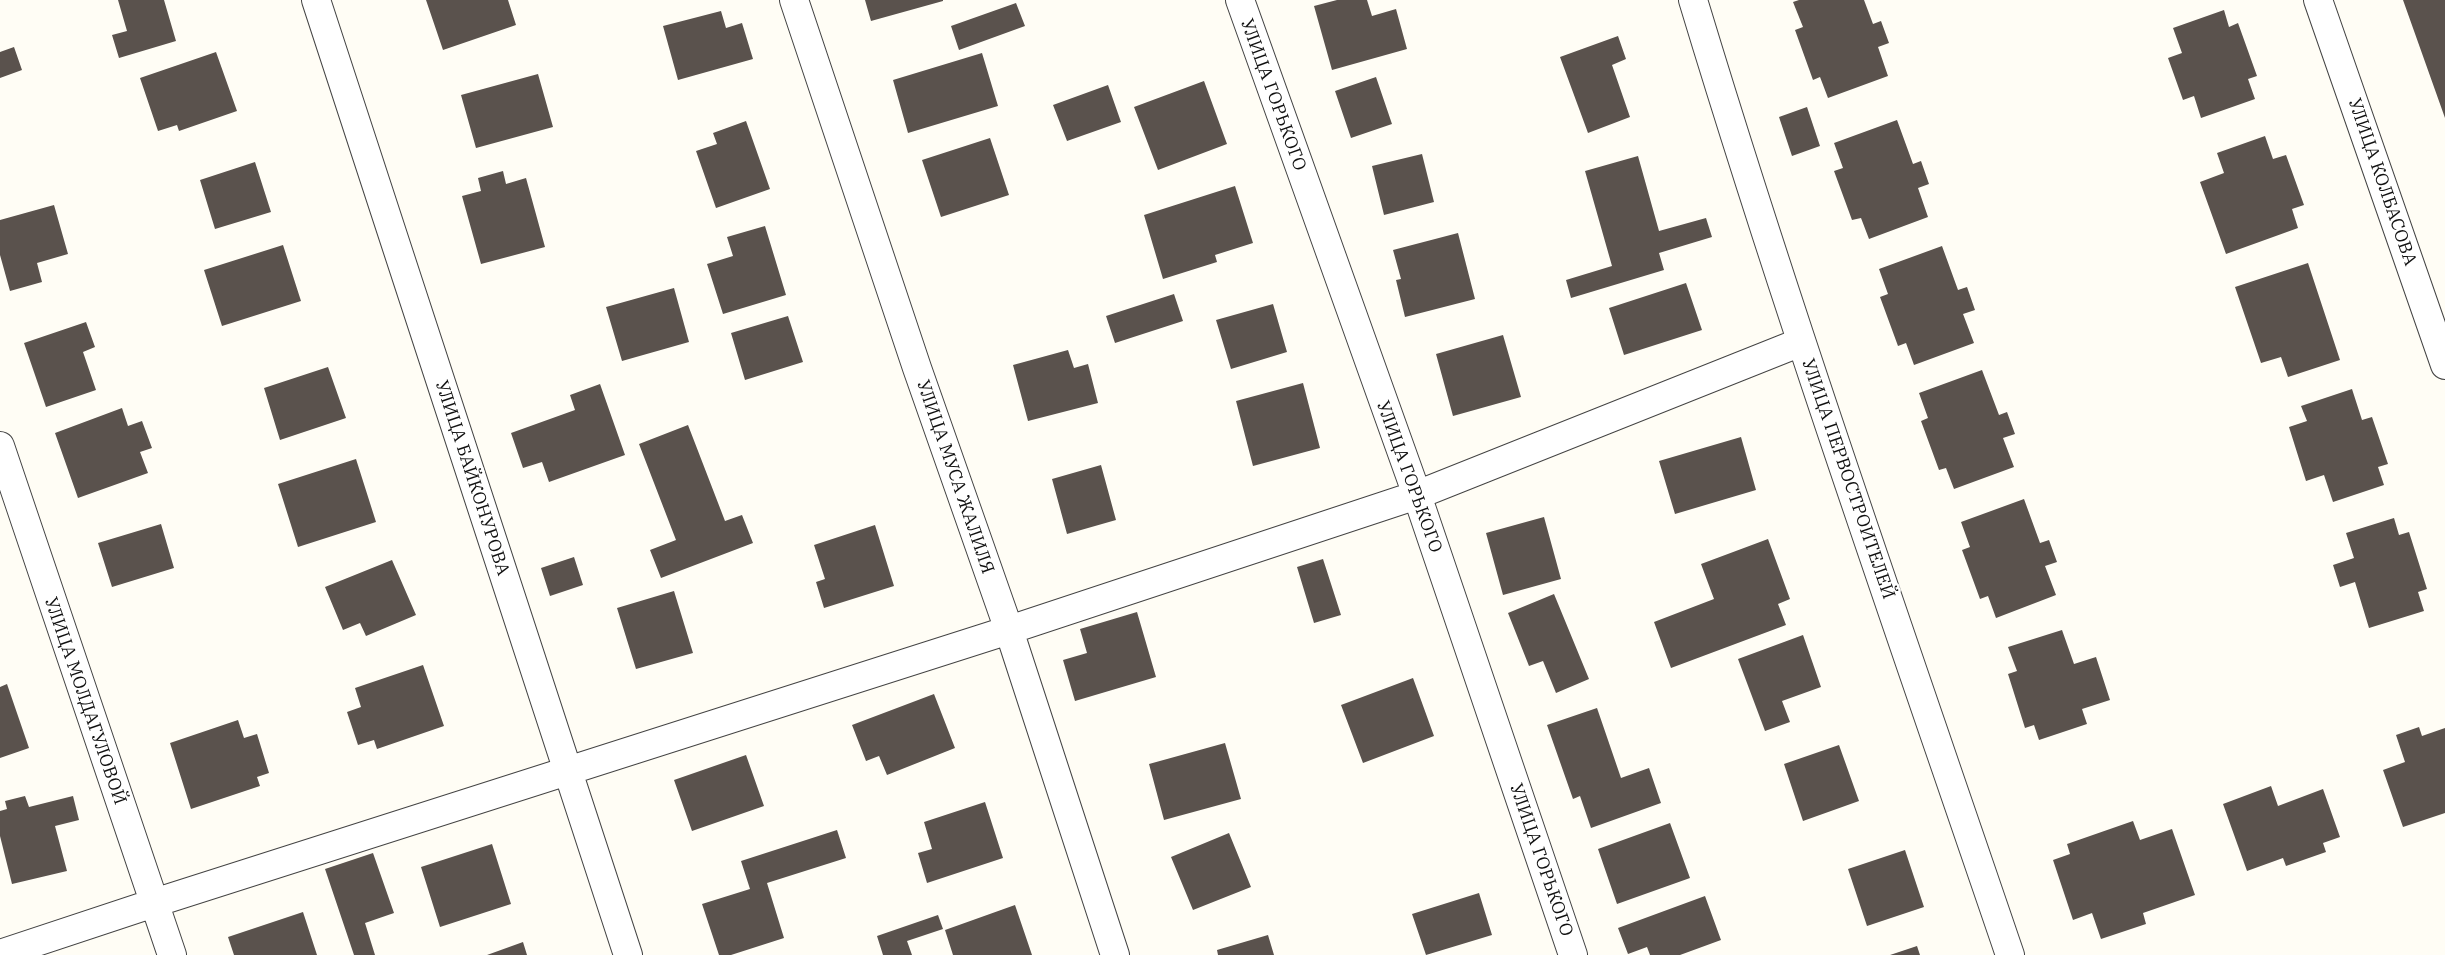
<!DOCTYPE html>
<html>
<head>
<meta charset="utf-8">
<style>
  body { margin:0 }
  canvas { display:block; background:#fffdf5 }
</style>
</head>
<body>
<canvas width="2445" height="955"></canvas>
<script>
const context = document.querySelector('canvas').getContext('2d');
context.lineJoin = 'round';
function fillPath(path, color) {
  context.fillStyle = color;
  context.fill(path, 'evenodd');
}
function strokePath(path, color, width, dash) {
  context.strokeStyle = color;
  context.lineWidth = width;
  context.lineCap = dash ? 'butt' : 'round';
  context.setLineDash(dash || []);
  context.stroke(path);
}
function write(font, color, halo, rows, align = 'center') {
  context.font = font + ' "IBM Plex Serif",serif';
  context.lineWidth = 5;
  context.setLineDash([]);
  context.textBaseline = 'middle';
  context.strokeStyle = halo;
  context.fillStyle = color;
  for (const [text, x, y, turn = 0] of rows) {
    context.save();
    context.translate(x, y);
    context.rotate((+turn || 0) * Math.PI / 180);
    context.textAlign = isNaN(turn) ? turn : align;
    if (halo) context.strokeText(text, 0, 0);
    context.fillText(text, 0, 0);
    context.restore();
  }
}
fillPath(new Path2D(`
  M118 0H164L176 41 119 58 112 35 127 31Z
  M426 0H508L516 25 443 50Z
  M865 0H943V1L871 21Z
  M1337 0H1367L1372 16 1396 9 1407 49 1332 70 1314 6Z
  M1799 0H1864L1873 24 1881 21 1889 43 1878 47 1888 76 1828 98 1820 77 1813 80 1795 30 1803 27 1793 2Z
  M2403 0H2445V118Z
  M1016 3 1025 26 959 50 951 26Z
  M2224 10 2229 27 2238 23 2257 76 2248 79 2255 99 2201 118 2194 96 2183 100 2168 58 2182 53 2173 28Z
  M721 11 726 28 742 23 753 59 678 80 663 26Z
  M1618 36 1626 59 1612 65 1630 117 1588 133 1560 57Z
  M14 47 22 70 0 78V52Z
  M216 52 237 111 179 131 177 125 158 131 140 78Z
  M982 53 998 106 908 133 893 80Z
  M538 74 553 127 476 148 461 95Z
  M1376 77 1392 124 1351 138 1335 91Z
  M1204 81 1227 144 1158 170 1134 107Z
  M1108 85 1121 122 1067 141 1053 105Z
  M1807 107 1820 146 1792 156 1779 117Z
  M1897 120 1913 164 1921 161 1929 184 1918 188 1928 217 1869 239 1861 218 1852 220 1834 171 1843 168 1834 143Z
  M746 121 770 189 716 208 696 151 717 144 713 133Z
  M2265 136 2273 159 2286 155 2304 205 2292 209 2298 228 2226 254 2200 182 2224 173 2217 153Z
  M990 138 1009 195 941 217 922 160Z
  M1422 154 1434 202 1384 215 1372 166Z
  M1638 156 1659 231 1706 218 1712 237 1659 253 1664 270 1571 298 1566 280 1612 266 1585 171Z
  M255 162 271 212 215 229 200 180Z
  M503 171 506 184 526 178 545 247 481 264 462 196 481 191 478 178Z
  M1235 186 1253 243 1215 255 1217 262 1163 279 1144 215Z
  M54 205 68 254 37 263 42 282 10 291 0 255V220Z
  M765 226 786 295 723 314 707 264 733 256 727 237Z
  M1458 233 1475 299 1405 317 1396 280 1401 279 1393 250Z
  M283 245 301 301 222 326 204 270Z
  M1942 246 1958 290 1967 287 1975 310 1963 314 1974 343 1914 365 1906 343 1898 346 1880 297 1888 294 1879 269Z
  M2308 263 2340 360 2288 377 2281 357 2261 363 2235 287Z
  M1686 283 1702 330 1624 355 1609 308Z
  M674 288 689 342 622 361 606 307Z
  M1174 294 1183 321 1115 343 1106 316Z
  M1273 304 1287 352 1231 369 1216 320Z
  M788 316 803 362 745 380 731 333Z
  M86 322 95 347 83 352 96 390 46 407 24 343Z
  M1503 335 1521 397 1453 416 1436 354Z
  M1068 350 1074 368 1088 364 1098 403 1028 421 1013 365Z
  M328 367 346 418 280 440 264 388Z
  M1982 370 1999 415 2007 412 2015 434 2003 438 2014 467 1954 489 1946 468 1939 470 1921 421 1928 418 1919 393Z
  M1303 383 1320 448 1253 466 1236 401Z
  M600 384 625 455 549 482 542 462 523 468 511 433 575 410 570 395Z
  M2352 389 2362 420 2372 417 2388 464 2378 467 2384 485 2333 502 2324 475 2306 481 2289 427 2307 421 2301 406Z
  M122 408 128 426 142 421 152 448 140 452 148 473 78 498 55 433Z
  M688 425 725 521 742 515 753 543 661 578 650 550 676 540 639 444Z
  M1741 437 1756 490 1675 514 1659 461Z
  M356 459 376 522 298 547 278 484Z
  M1101 465 1116 520 1067 534 1052 479Z
  M2024 499 2040 543 2049 540 2057 562 2045 566 2056 595 1996 618 1988 596 1980 599 1962 550 1970 547 1961 522Z
  M1544 517 1561 579 1503 595 1486 533Z
  M2394 518 2399 535 2409 532 2427 589 2418 592 2424 611 2369 628 2355 582 2340 587 2333 565 2354 558 2346 533Z
  M161 524 174 568 112 587 98 543Z
  M875 525 894 586 824 608 816 582 825 579 814 545Z
  M1768 539 1790 599 1778 604 1786 625 1671 668 1654 622 1714 599 1701 564Z
  M574 557 583 585 550 596 541 568Z
  M1323 559 1341 615 1314 623 1297 567Z
  M392 560 416 615 366 636 360 623 343 630 325 587Z
  M674 591 693 653 636 669 617 608Z
  M1554 594 1589 679 1556 693 1543 661 1529 666 1508 613Z
  M1137 612 1156 677 1075 701 1063 660 1087 653 1080 629Z
  M2062 630 2074 664 2096 657 2110 700 2082 709 2087 724 2039 740 2034 725 2025 728 2008 674 2017 671 2008 647Z
  M1803 635 1821 687 1782 701 1790 722 1765 731 1738 659Z
  M423 665 444 726 377 749 374 740 358 745 347 712 361 707 355 688Z
  M1413 678 1434 736 1363 763 1341 705Z
  M7 684 29 748 0 758V687Z
  M934 694 955 748 887 775 879 756 866 761 852 725Z
  M1597 708 1621 778 1649 768 1661 803 1591 828 1580 796 1573 799 1547 725Z
  M238 720 244 738 257 734 269 773 257 777 260 786 191 809 170 743Z
  M2419 727 2422 736 2445 728V813L2403 827 2383 770 2405 762 2396 735Z
  M1225 743 1241 799 1164 820 1149 764Z
  M1839 745 1859 801 1803 821 1784 764Z
  M746 755 764 806 692 831 674 780Z
  M2271 786 2278 806 2323 789 2340 837 2323 843 2326 852 2286 866 2283 858 2247 871 2223 804Z
  M25 796 29 807 73 796 79 820 55 826 67 871 12 884 0 836V811L7 809 5 801Z
  M985 802 1003 858 927 883 918 853 932 849 924 822Z
  M2133 821 2140 840 2172 829 2195 895 2143 913 2146 924 2101 939 2092 913 2073 920 2053 860 2070 854 2067 844Z
  M1670 823 1690 878 1617 904 1598 849Z
  M837 830 846 858 767 883 784 938 731 955H719L702 904 750 889 741 861Z
  M1229 833 1251 887 1193 910 1171 857Z
  M492 844 511 904 440 927 421 867Z
  M1905 850 1924 907 1867 926 1848 869Z
  M373 853 394 913 365 923 375 955H354L325 869Z
  M1479 893 1492 935 1426 955 1412 914Z
  M1705 896 1721 940 1680 955H1650L1647 947 1628 954 1618 928Z
  M1015 905 1032 955H953L945 930Z
  M303 912 317 955H234L228 937Z
  M938 915 943 929 907 941 912 955H883L877 936Z
  M1268 935 1274 955H1218L1217 950Z
  M523 942 527 955H487Z
  M1917 946 1920 955H1890Z`), '#5a524d');
const minor = new Path2D(`
  M316 0 628 955
  M794 0 917 368 1009 630 1115 955
  M1240 0 1417 495 1573 955
  M1693 0C1790 321 1902 638 2010 955
  M2318 0 2445 365
  M0 446 172 955
  M0 954 154 903 1009 630 1417 495 1801 342`);
strokePath(minor, '#444', 30);
strokePath(minor, '#fff', 28);
write('18px', '#111', '#fff', [
  ["УЛИЦА ГОРЬКОГО",1273,95,70],
  ["УЛИЦА КОЛБАСОВА",2382,182,71],
  ["УЛИЦА МУСА ЖАЛИЛЯ",955,477,71],
  ["УЛИЦА ГОРЬКОГО",1409,477,70],
  ["УЛИЦА БАЙКОНУРОВА",472,478,72],
  ["УЛИЦА ПЕРВОСТРОИТЕЛЕЙ",1848,479,71],
  ["УЛИЦА МОЛДАГУЛОВОЙ",85,701,71],
  ["УЛИЦА ГОРЬКОГО",1541,860,71]
]);
</script>
</body>
</html>
